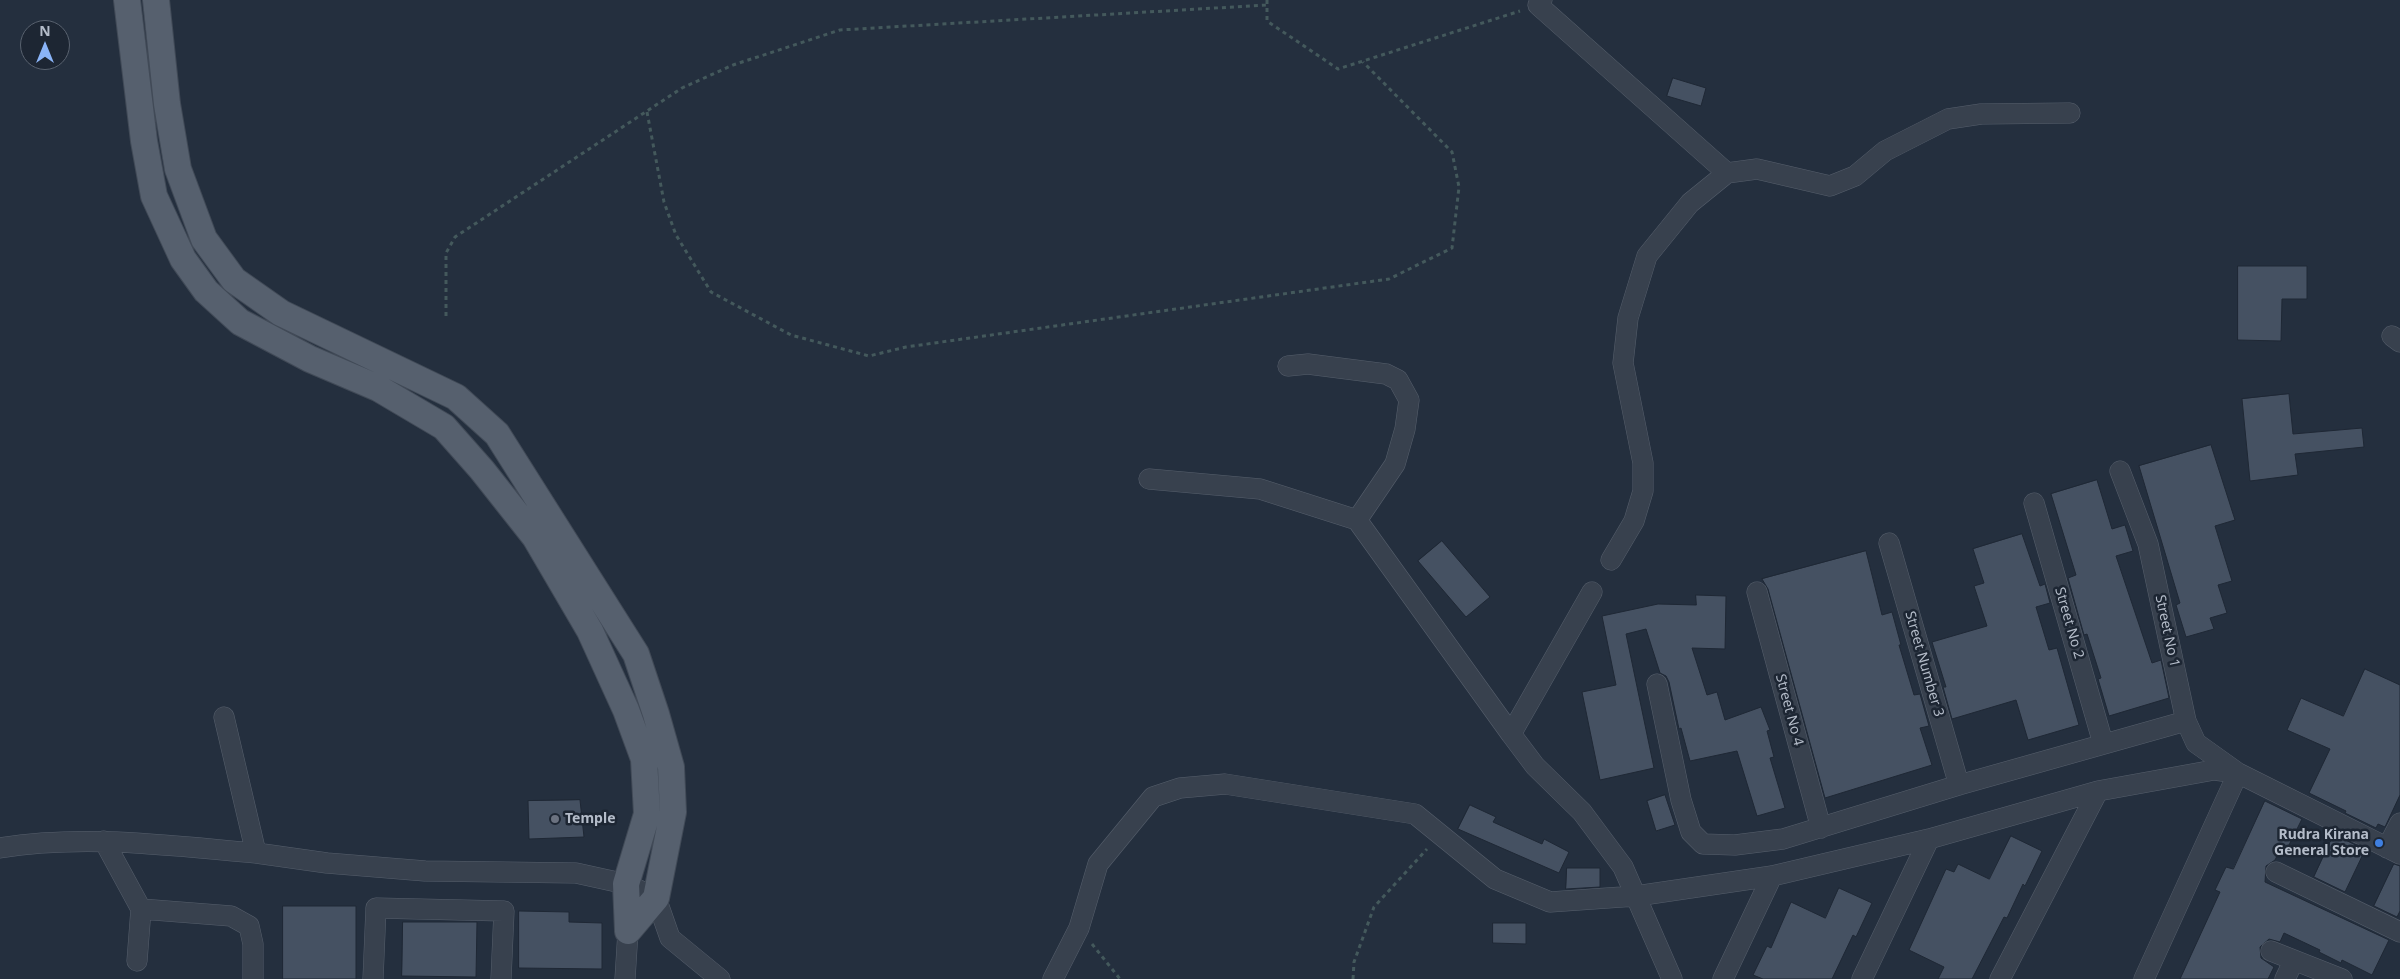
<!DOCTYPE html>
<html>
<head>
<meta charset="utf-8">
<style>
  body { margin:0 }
  #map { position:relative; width:2400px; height:979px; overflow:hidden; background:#242f3e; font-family:"Noto Sans",sans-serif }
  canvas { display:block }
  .north { position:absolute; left:20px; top:20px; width:50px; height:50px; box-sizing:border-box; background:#1d2633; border:1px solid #59626f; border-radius:50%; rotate:0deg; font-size:14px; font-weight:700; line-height:20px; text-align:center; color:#b4bcc9 }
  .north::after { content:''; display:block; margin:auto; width:18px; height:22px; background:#8ab4f8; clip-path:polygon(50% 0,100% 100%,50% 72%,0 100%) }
</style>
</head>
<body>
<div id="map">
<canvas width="2400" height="979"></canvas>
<div class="north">N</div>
</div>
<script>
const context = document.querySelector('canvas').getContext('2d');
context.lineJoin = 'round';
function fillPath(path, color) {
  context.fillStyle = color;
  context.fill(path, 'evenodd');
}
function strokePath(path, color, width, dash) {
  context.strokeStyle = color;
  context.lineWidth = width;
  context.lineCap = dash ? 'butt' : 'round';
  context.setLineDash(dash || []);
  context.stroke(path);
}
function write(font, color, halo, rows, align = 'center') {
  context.font = font + ' "Noto Sans",sans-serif';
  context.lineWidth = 5;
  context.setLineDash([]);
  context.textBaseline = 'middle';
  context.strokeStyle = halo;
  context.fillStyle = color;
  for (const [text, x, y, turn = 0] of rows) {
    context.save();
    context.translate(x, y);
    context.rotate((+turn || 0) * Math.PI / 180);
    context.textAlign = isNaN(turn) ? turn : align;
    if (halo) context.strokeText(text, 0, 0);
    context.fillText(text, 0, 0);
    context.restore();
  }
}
const building = new Path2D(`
  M1673 78 1706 88 1701 106 1667 96Z
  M2238 266H2307V299H2282L2281 341 2238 340Z
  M2289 394 2293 434 2362 428 2364 447 2295 454 2298 475 2250 481 2242 399Z
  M2211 445 2235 520 2215 526 2232 581 2218 585 2227 613 2210 618 2214 629 2186 637 2176 605 2180 603 2139 466Z
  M2097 480 2112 529 2125 525 2133 551 2116 556 2152 663 2161 660 2169 698 2109 716 2098 679 2101 678 2087 634 2084 635 2068 578 2076 575 2051 494Z
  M2022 534 2040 586 2045 584 2050 603 2036 607 2049 650 2057 648 2079 725 2028 740 2016 700 1952 719 1943 687H1946L1932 642 1987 626 1974 586 1984 583 1973 549Z
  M1442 541 1490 597 1466 617 1418 561Z
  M1866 551 1882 615 1892 612 1901 645H1899L1914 695 1920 694 1929 726 1920 728 1932 765 1825 798 1768 589 1762 579Z
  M1696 595 1726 596 1725 649 1692 648 1707 695 1717 692 1725 720 1761 707 1770 730 1767 731 1774 757 1770 758 1785 808 1757 816 1737 751 1690 761 1681 728 1679 729 1669 682 1666 676 1660 673 1646 629 1626 634 1654 768 1600 780 1582 692 1616 685 1602 616 1658 604 1696 605Z
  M2365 669 2400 685V795L2385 827 2378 824 2376 828 2345 813 2346 811 2309 793 2330 749 2287 730 2301 698 2343 716Z
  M1665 795 1675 825 1656 831 1647 801Z
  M580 800 584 837 529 839 528 801Z
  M2265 801 2302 819 2287 849 2282 846 2275 860 2266 866 2265 882 2389 940 2372 975 2342 960 2341 963 2319 952 2320 950 2284 933 2280 942 2269 939 2260 947 2261 958 2274 967 2268 979H2180L2220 892 2215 890 2226 867 2233 869Z
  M1470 805 1496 817 1493 822 1542 844 1544 839 1569 852 1559 873 1458 829Z
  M2334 834 2365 850 2345 892 2314 877Z
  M2011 836 2042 851 2025 886 2023 884 2007 918 2004 917 1972 979H1938L1944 967 1909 950 1946 869 1954 872 1958 864 1989 879Z
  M2394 864 2400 866V911L2397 917 2374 906Z
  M1567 868H1600V887L1566 889Z
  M1839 888 1872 903 1856 937 1853 935 1832 979H1763L1753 975 1767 946 1771 948 1791 902 1825 918Z
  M283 906H356V979H283Z
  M519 911 569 912V922L602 923V969L519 968Z
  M403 922H477L476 977 402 976Z
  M1493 923H1526V944L1493 943Z`);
fillPath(building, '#455162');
strokePath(building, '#1f2835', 1);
const minor = new Path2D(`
  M1542 0 1538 5 1727 173 1690 203 1647 256 1628 318 1623 363 1643 463V491L1634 521 1611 560
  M1727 173 1757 169 1830 186 1855 176 1885 151 1948 119 1981 114 2070 113
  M2392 336 2400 342
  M1288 366 1308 364 1386 374 1398 380 1409 400 1405 429 1395 464 1357 520
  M2120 471 2148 544 2186 721 2196 743 2238 773 2144 979
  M1149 479 1260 489 1357 520 1511 734
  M2034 503 2103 743
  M1889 543 1959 785
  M1592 592 1511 734 1535 766 1582 812 1623 867 1672 979
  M1757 592 1821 828
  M1657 684 1681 800 1691 832 1703 844 1735 845 1783 839 1959 785 2186 721
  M224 717 256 853 327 863 425 871 576 873 626 884 656 898 670 938 720 979
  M104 841 141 909 137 961
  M0 848C85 834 171 846 256 853
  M2387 848 2400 823
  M2276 872 2400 932
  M141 909 231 916 249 926 253 944V979
  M2271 951 2342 979
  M373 979 376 908 504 911 501 979
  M625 979 628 931
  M1053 979 1079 928 1098 864 1153 797 1180 788 1225 784 1415 814 1495 879 1550 902 1636 896 1772 876 1929 839 2098 791 2214 770 2238 773 2400 854
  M1723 979 1772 876
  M1862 979 1929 839
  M2000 979 2098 791
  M2285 979 2294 960`);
const major = new Path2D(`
  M127 0 144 141 154 196 183 259 206 291 240 322 310 359 378 388 444 427 482 470 535 537 590 631 626 710 644 759 647 814 626 884 628 931
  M156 0 167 104 178 169 204 239 234 280 281 313 456 397 497 434 636 654 656 714 671 767 673 812 656 898 628 931`);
strokePath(minor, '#565f6c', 21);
strokePath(major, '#414a57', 28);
strokePath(new Path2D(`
  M1267 0V21L1338 69 1520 11
  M647 112 664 202 676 235 711 292 791 335 869 356 906 347 1389 279 1452 248 1459 187 1452 152 1363 62
  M446 316V253L455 237 682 88 733 65 840 30 1267 5
  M1092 944 1120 979
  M1353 979 1354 962 1374 907 1427 849`), '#44595c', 3, [4, 4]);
strokePath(minor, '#38414e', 20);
strokePath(major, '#56606e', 26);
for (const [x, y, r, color] of [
  [555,819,5,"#6b7280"],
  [2379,843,5,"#3f7fe0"]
]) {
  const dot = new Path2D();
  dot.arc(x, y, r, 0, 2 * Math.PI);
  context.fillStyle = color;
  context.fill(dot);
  strokePath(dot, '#1d2633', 2);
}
write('14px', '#b4bcc9', '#1d2633', [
  ["Street No 2",2069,623,74],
  ["Street No 1",2167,631,78],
  ["Street Number 3",1924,664,74],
  ["Street No 4",1789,710,75]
]);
write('bold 14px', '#b4bcc9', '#1d2633', [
  ["Temple",565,819],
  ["Rudra Kirana",2369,835,"right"],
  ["General Store",2369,851,"right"]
], 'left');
</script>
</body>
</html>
